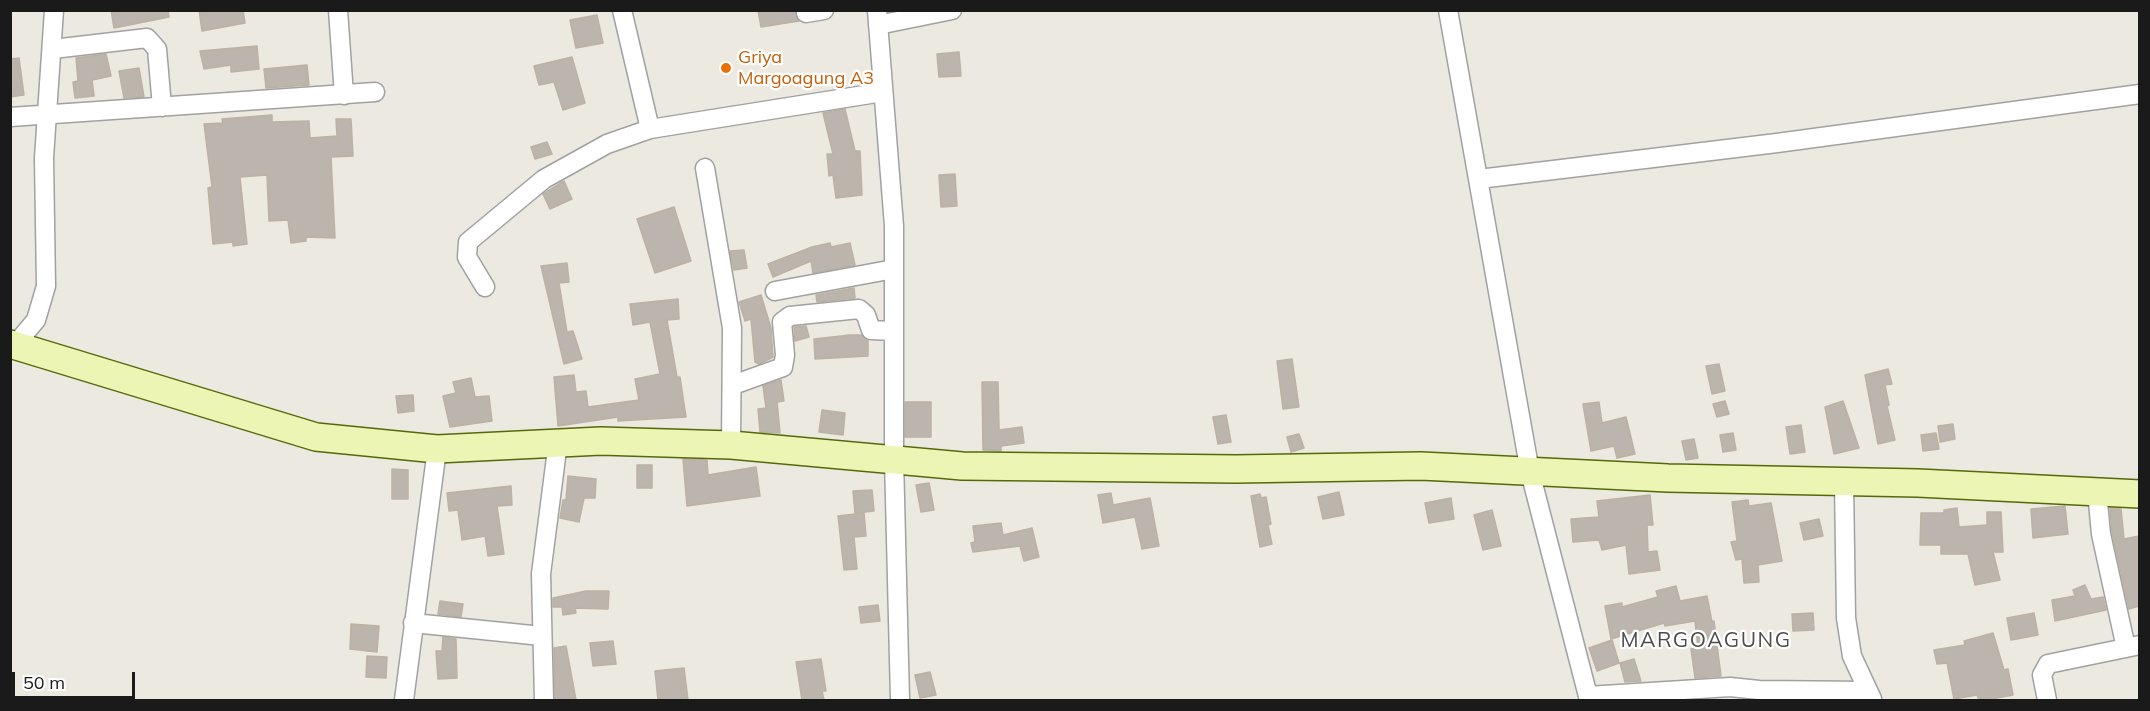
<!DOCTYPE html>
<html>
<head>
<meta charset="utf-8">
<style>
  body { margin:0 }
  #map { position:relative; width:2150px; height:711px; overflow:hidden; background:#ece9e0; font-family:Mulish,sans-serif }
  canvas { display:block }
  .frame { position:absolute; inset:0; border:12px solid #1a1a1a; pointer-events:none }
  .scale { position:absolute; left:12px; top:672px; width:123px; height:27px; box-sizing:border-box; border:3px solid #1a1a1a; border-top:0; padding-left:8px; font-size:18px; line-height:21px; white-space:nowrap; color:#1a1a1a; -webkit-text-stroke:4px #fff; paint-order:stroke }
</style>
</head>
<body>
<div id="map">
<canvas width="2150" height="711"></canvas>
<div class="frame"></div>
<div class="scale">50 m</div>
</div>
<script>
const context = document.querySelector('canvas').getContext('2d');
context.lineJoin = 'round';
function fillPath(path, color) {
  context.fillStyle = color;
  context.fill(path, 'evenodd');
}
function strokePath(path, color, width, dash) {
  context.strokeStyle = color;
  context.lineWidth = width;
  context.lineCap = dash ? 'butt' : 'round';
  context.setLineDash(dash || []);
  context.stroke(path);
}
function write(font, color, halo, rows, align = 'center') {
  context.font = font + ' Mulish,sans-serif';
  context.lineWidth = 4.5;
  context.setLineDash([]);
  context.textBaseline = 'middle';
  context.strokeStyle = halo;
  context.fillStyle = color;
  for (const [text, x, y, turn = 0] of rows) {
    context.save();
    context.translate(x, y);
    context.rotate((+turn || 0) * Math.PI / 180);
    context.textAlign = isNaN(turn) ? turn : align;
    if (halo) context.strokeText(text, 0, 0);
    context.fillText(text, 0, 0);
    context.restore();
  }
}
const building = new Path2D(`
  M111 10H168L169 17 114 28Z
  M199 10H243L245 23 202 31Z
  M758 10H795L799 21 761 27Z
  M597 15 603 43 576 48 570 20Z
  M257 46 259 69 231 72V65L204 69 200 51Z
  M959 52 961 76 939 77 937 54Z
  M106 54 111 76 92 80 94 96 75 98 73 82 78 81 76 58Z
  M572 57 585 103 563 110 554 82 539 85 534 66Z
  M19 58 24 95 10 97V59Z
  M307 65 309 85 266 88 264 69Z
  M139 68 144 97 124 98 119 71Z
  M845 109 855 151H860L862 195 836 198 833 175 829 176 827 154H833L823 113Z
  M272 115V122L309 121 310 138 337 136 336 119H351L353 156 331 157 335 238 306 237V241L291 243 288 220 269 221 267 175 240 177 247 244 233 246V242L213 244 208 188 212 187 204 124 223 123 222 119Z
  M547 142 552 154 535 159 531 147Z
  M955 174 957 206 941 207 939 175Z
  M564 181 572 199 550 209 543 194Z
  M674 207 691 261 655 273 637 219Z
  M830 243 831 247 850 243 855 265 813 273 811 261 773 277 768 264 812 247Z
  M744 250 747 268 734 270 730 251Z
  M567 263 569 282 559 283 567 332 573 331 582 359 564 364 541 266Z
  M854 288 855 298 817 302 816 295Z
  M761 295 771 328 773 357 759 364 755 362 751 319 745 321 739 302Z
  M678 299 679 319 667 320 677 377H680L686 417 618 421V417L558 426 554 377 574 375 576 392 586 391 588 407 639 400 635 379 660 374 650 322 633 325 630 304Z
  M806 326 809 337 795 341 794 327Z
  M850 335H861L868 340V356L815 359 814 339Z
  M1292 359 1299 407 1283 409 1277 361Z
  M1719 364 1725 391 1712 394 1706 366Z
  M1888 369 1892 384 1885 385 1889 405 1887 406 1895 440 1878 444 1865 375Z
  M471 378 475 397 489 396 492 421 450 427 443 396 456 393 453 382Z
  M781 380 784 401 777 402 780 433 760 432 758 409 766 408 763 386Z
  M982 382H998L999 430 1022 427 1024 443 1001 446V451L983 450Z
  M413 395 414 411 398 413 396 396Z
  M1725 401 1729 414 1717 417 1713 404Z
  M1843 401 1859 448 1834 454 1825 407Z
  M905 402H931V437H905Z
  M1599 402 1602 423 1626 417 1635 454 1617 458 1614 446 1591 451 1583 404Z
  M822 410 845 413 843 435 819 432Z
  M1226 415 1231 442 1218 444 1213 417Z
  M1953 424 1955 439 1940 442 1938 426Z
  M1801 425 1805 452 1790 454 1786 427Z
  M1733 433 1736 450 1723 452 1720 435Z
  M1936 433 1939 449 1923 451 1921 435Z
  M1299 434 1304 448 1291 452 1287 437Z
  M1694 439 1698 458 1686 460 1682 441Z
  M683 459 707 460 708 475 756 467 760 496 687 506Z
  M637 465H652V488H637Z
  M392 469 408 470V499H392Z
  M568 476 596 479 595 498H584L579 522 560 518 563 500H566Z
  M929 483 934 510 921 512 916 485Z
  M511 486 512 505 497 506 504 554 488 556 485 536 462 540 458 510 449 511 447 493Z
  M872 490 874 511 855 513 853 491Z
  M1339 492 1344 515 1323 519 1318 497Z
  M1111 493 1113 505 1150 498 1159 546 1142 549 1135 517 1103 523 1098 495Z
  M1260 494 1261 498 1266 497 1271 524 1268 525 1272 544 1260 547 1251 496Z
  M1650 495 1653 525H1647L1648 552 1657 551 1660 570 1629 574 1626 545 1602 550 1599 540 1573 542 1571 519 1599 517 1597 501Z
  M1451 498 1454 519 1429 523 1425 503Z
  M1748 500 1749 506 1771 503 1782 561 1758 565 1759 582 1744 583 1742 559 1736 560 1731 542 1737 541 1732 502Z
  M2065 506 2068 534 2033 538 2031 509Z
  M1957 508 1959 527 1987 525V512H2001L2003 552H1993L2000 580 1975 585 1968 554H1941V545H1920L1921 513H1944V510Z
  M2110 508 2121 509 2124 539 2139 536V606L2129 609 2112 532Z
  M1492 510 1501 546 1483 550 1474 515Z
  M864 513 866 536 854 537 857 569 844 570 838 516Z
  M1819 519 1823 536 1804 540 1800 523Z
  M1001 523 1003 535 1032 528 1039 557 1024 561 1020 546 973 552 971 543 975 542 973 526Z
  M2085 585 2091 599 2103 597 2106 610 2055 621 2052 600 2075 596 2073 590Z
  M1676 586 1680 601 1707 596 1712 622 1714 621 1721 676 1695 678 1691 649 1698 648 1695 621 1665 626 1664 623 1611 639 1605 606 1622 603V607L1658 597 1656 591Z
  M586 591H609L608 609 575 608 576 613 563 615 562 607H553V598Z
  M440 601 463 604 461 617 438 614Z
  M878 605 880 621 861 623 859 607Z
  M1813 613 1814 630 1793 631 1792 614Z
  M2034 613 2038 635 2011 640 2007 618Z
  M351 624 379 626 377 652 350 649Z
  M1993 633 2004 670 2008 669 2013 695 1986 700H1979L1977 695 1954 699 1947 663 1937 664 1934 650 1965 645 1964 641Z
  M443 637 456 639 457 678 438 679 436 651H442Z
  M1612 640 1619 663 1597 671 1589 648Z
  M613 641 616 664 593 666 590 643Z
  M566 646 576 700H555L554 648Z
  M367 656 387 657 386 678 366 677Z
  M821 659 826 691H822L824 700H802L796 662Z
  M1634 659 1641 681 1625 682 1620 663Z
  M684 668 688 700H658L655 671Z
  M930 672 936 695 920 698 915 675Z`);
fillPath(building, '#bcb5ad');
strokePath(building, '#bcb1a3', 1.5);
const street = new Path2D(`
  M338 10 344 95
  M622 10 650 129
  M877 10 894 226V459L900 700
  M1448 10 1530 472 1589 700
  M806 13 824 10
  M878 25 952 10
  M53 49 147 38 157 49 162 107
  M10 117 375 92
  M705 168 732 328 731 445
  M1479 179 1777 143 2140 94
  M485 287 467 257 468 242 544 179 607 144 650 129 883 92
  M775 291 894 269
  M15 345 36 320 46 286 44 158 54 10
  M733 385 783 367 785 355 782 322 790 316 859 309 866 315 871 330 894 331
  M1844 482 1846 618 1852 656 1872 699
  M2097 492 2101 534 2126 648
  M413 623 542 636
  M1588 696 1730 687 1759 690 1868 691
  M404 700 437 449
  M544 700 541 574 558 442
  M2047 700 2042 675 2048 664 2140 645`);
const secondary = new Path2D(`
  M10 344 316 437 437 449 601 441 731 445 962 466 1236 469 1421 466 1668 478 1918 483 2140 494`);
strokePath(street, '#a1a1a1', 21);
strokePath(secondary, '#566909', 30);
strokePath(street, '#fff', 18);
strokePath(secondary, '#ecf5b4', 27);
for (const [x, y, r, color] of [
  [726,68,6,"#e8710a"]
]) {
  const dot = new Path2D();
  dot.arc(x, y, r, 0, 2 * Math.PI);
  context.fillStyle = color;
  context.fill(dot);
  strokePath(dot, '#fff', 2);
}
write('18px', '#c56008', '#fff', [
  ["Griya",738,58],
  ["Margoagung A3",738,79]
], 'left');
context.letterSpacing = '1.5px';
write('21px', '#4d4d4d', '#fff', [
  ["MARGOAGUNG",1706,641]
]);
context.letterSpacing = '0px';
</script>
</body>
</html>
